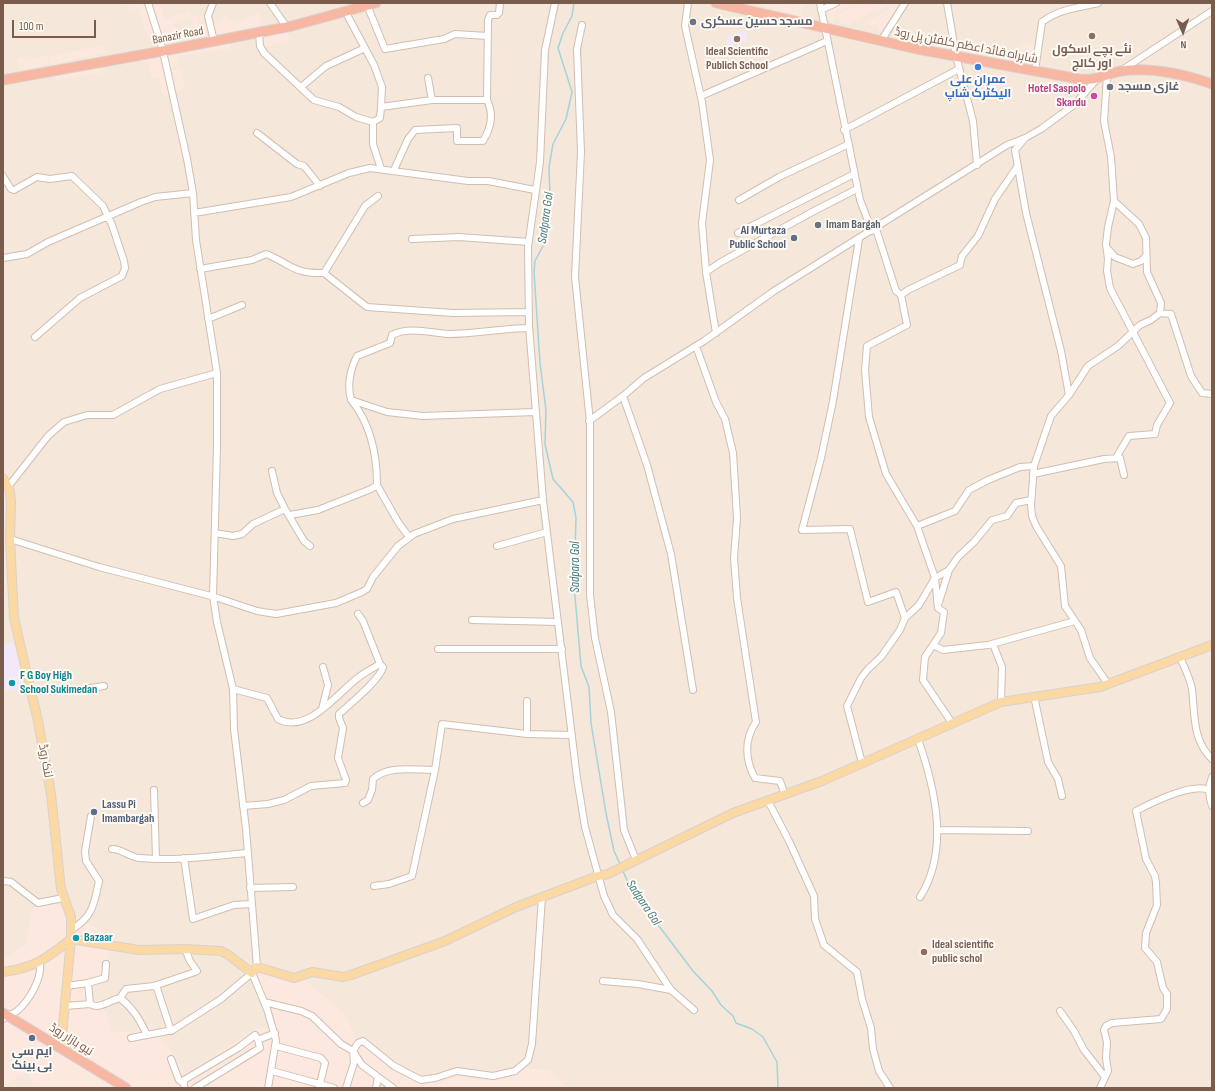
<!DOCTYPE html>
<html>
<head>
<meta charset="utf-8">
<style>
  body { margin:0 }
  #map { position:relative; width:1215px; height:1091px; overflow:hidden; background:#fdf6ec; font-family:"Sofia Sans Condensed",sans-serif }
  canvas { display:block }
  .frame { position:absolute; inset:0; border:4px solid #7a5c4d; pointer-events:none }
  .north { position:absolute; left:1163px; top:12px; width:40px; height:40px; -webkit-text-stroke:3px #fffaf3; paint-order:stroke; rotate:178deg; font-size:11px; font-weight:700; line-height:16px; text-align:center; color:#7a5c4d }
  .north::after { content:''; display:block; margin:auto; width:14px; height:18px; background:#7a5c4d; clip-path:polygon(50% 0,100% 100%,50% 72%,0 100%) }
  .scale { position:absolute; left:12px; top:20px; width:84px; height:18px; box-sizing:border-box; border:2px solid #7a5c4d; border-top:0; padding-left:5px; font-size:12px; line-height:14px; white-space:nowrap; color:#7a5c4d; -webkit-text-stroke:3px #fffaf3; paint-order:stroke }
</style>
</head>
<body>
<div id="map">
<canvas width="1215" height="1091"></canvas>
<div class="frame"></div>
<div class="north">N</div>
<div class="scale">100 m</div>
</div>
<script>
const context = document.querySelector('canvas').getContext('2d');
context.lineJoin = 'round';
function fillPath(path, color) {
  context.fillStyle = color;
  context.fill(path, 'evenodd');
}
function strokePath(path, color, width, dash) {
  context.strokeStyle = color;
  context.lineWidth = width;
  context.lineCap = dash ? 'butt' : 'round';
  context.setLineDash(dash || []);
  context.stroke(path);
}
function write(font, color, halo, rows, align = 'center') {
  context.font = font + ' "Sofia Sans Condensed",Cairo,sans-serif';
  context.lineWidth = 4;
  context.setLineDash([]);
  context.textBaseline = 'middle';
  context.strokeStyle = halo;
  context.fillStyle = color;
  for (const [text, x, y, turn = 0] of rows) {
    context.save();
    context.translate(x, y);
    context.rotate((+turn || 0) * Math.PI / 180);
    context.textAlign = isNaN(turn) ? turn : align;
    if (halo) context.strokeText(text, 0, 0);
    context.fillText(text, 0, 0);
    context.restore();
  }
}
fillPath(new Path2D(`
  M3 3H1212V1088H3Z`), '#f5e8da');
fillPath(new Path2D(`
  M126 3H146L155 35 150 36 145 30 138 8 133 10Z
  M759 3H777L794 6 803 3 801 15 759 5Z
  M841 3H859L834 13V21L824 20 823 10Z
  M861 3H864L865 8 878 3H900L884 28 878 32 879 27 864 23 891 9 889 5 851 22V25L841 23 838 13 861 5Z
  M161 5 165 19 189 12 191 17 197 15 201 28H209L210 35 196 37 191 17 174 24 173 22 178 39 166 40 161 34 153 7Z
  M258 13 262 25 217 34 212 28 225 16 234 24Z
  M287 30 290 39 264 48 261 40Z
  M229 42 230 49 176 56 178 66 170 68 168 51Z
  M1035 42 1033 64 1027 63 1029 48 1019 52 1022 53 1020 62 999 57 1000 52 1008 53 1011 50 1024 44Z
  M104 45 106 53 51 64 49 56Z
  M157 54 162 61 170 94 163 96 159 77 152 78 147 61 139 62 138 60 131 62 129 58Z
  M47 56 49 64 20 70 17 58 26 57V60Z
  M100 64 101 73 56 80 54 73Z
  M180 69 185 89 176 90 171 71Z
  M55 904 137 952 109 950 106 972 89 977 92 999 103 1004 112 1032H131L152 1028 172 1053 185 1074 255 1029 275 1027 253 967 257 963 297 974 344 1013 359 1044 419 1078 438 1076 460 1068 492 1071 516 1068 550 1070 567 1088H34L29 1072 14 1078V1081L5 1084 7 1088H3V959L26 944 32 908Z`), '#fde8e0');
fillPath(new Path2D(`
  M745 30 748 40 728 48 726 38Z
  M3 643H13L25 689 3 690Z`), '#f3e8fa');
strokePath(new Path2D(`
  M574 3 572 16 563 33 558 48 572 92 566 119 553 144 549 167 550 197 543 226 544 244 535 261 534 272 540 363 546 410 545 444 553 479 573 502 576 518 574 585 581 666 589 687 591 723 606 813 614 851 620 864
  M622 869 631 889 693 971 712 991 721 1005 733 1016 736 1023 752 1029 763 1037 777 1062 778 1088`), '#a5d3da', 1.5);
const minor = new Path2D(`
  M148 3 162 47 187 159 193 193 196 240 217 373V447L213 596 217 622 233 689 234 729 246 829 257 967
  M213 3 208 16 214 41
  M270 3 286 26
  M555 3 545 50 540 162 528 247 529 326 543 500 577 778 585 827 604 896 613 915 637 939 671 990 694 1010
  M688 3 685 26 702 102 710 160 702 223 706 272 716 333
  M820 3 860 200 872 231
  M947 3 956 56 973 121 977 165
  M367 5 385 49 444 39 455 34 488 36
  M821 10 836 3
  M345 11 374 65 382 87 381 107 432 100
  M582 25 577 49 581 152 575 277 590 422V595L595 638 611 712 624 830 636 860
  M259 32 260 46 264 53 314 100 339 107 356 117 373 122
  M881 41 905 3
  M1122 70 1212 11
  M1035 71 1042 22C1059 9 1078 8 1098 3
  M1107 76 1104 121 1111 157 1114 201 1139 224 1146 238 1147 272 1161 303 1160 313 1151 320 1140 325 1118 346 1088 366 1069 395 1051 416 1034 466 1031 505 1032 516 1036 526 1061 566 1065 606 1081 630 1090 658 1108 684
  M428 78 432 100H487L488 20 490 15H497L499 13 500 3
  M301 87 326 66 365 48
  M701 96 827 41
  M844 130 959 69
  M257 133 297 164 304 166 320 186
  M381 169 373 144V122L380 118 381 107
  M394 170 408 139 415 130 457 128V141H483C491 128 494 114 487 100
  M3 176 11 189 14 190 37 177 50 179 72 176 103 206 112 225 124 261 125 268 122 276 80 298 35 337
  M739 200 779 177 847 145
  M1114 201 1108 227 1106 244 1108 259 1107 271 1110 288 1170 403 1157 425 1155 434 1129 436 1117 456
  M194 213 291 197 349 173 370 168 468 181H488L535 190
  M876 229 896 291 901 295
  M738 233 854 174
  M412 239 459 237 529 242
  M859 239 833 401 821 458 802 530 850 529 868 602 896 592 905 618
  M1107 248 1115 257 1133 264 1141 261 1146 256
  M3 258 27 254 48 242 141 202 155 197 193 193
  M200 269 252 260 266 254C291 264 293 274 324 273L365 206 378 196
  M706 272 721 262 814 211 857 189
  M324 273 367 307 453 313 529 312
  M1160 313 1171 314 1191 376 1202 393 1212 394
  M208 319 242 305
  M529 328C503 328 476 334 449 334 432 333 409 326 392 335L390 343 357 356C350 370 347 385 351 400L387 412 423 416 535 412
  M696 346 716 402 725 419 733 453 737 518 734 558 737 598 756 722C744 739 745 760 755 778L780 781 785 795
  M1069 395 1061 351 1026 213 1015 150 1025 138 1041 129 1075 104 1097 79
  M352 401C371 425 377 455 377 485
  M589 421 623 396
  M272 471 277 493 285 509
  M1033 474 1104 459 1120 458 1124 475
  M8 487 48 436 64 422 87 415H113L160 389 217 373
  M290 515 318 510 371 489 377 485 398 522 409 537
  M917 526 955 511 969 490 988 480 1020 467 1034 466
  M215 533 233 536 242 534 253 524 285 509 304 541 310 546
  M10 539 99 567 215 597 257 611 276 614 336 603 362 592 367 589 373 577 398 546 414 534 453 519 543 500
  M497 546 547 532
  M949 570 935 578 938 608 944 612 941 633 925 657 923 680 952 723
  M939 602 949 570 958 557 974 542 992 520 1007 516 1016 503 1031 500
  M358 614 363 621 380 664
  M472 620 558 622
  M993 644 1002 667 1001 702
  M933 645 943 650 988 645 1075 621
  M438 649H562
  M1180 657C1184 667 1190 678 1192 689 1195 714 1192 740 1212 759
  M233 689 267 698 278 719C308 735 338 692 359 677 365 672 373 668 380 664L383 667C380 680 350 704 339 714V718L343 728 338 758 346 780 345 783 311 786 284 800 268 804 243 806
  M693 690 671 554 647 465 623 396 644 378 704 341 774 291 1007 145 1025 138
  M31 691H69L104 686
  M1034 696 1048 762 1058 779 1062 796
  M527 701V734L572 735
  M322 709 328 685 323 667
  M918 739C935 788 950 850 920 897
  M862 763 847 706 861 678 868 669 881 657 900 630 905 618 919 605 935 578 917 526 886 474 869 417 865 370 867 346 907 325 901 295 908 290 960 265 962 256 978 236 995 199 1017 167
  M1212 777C1208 787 1208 795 1212 806
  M154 790 156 859
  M768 801 789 841 814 896 815 919 824 945 857 972 862 999 871 1028 873 1049 879 1071 890 1088
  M363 803 368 800 372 790 373 779C388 765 415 770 435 770
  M937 830 1028 831
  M112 849C123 849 130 858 140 858 176 861 212 856 248 853
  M184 858 193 919 234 905 251 904
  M3 881 11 882 38 903 63 898
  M374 886 389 884 412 876 435 770 442 724 527 734
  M250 888 293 887
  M71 930C93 917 94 904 99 881L86 861 85 851 91 816
  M603 981 638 984 671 990
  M88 983 105 978 106 964
  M156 985 171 1031
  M120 998 126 989 154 986 195 972 197 971 190 961 185 949
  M264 1002 301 1011 312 1016 341 1044 353 1051 362 1065 393 1088
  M90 1004C99 1010 110 1000 120 998 133 1008 140 1020 147 1035
  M65 1006 90 1004 88 983 66 986
  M1060 1011 1074 1031 1084 1050 1105 1077
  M3 1019C7 1014 12 1015 17 1011 29 1001 42 979 40 963
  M131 1038 173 1030 221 999 252 973 267 1009 276 1040 268 1088
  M276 1046 321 1058 325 1063 319 1088
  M171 1059 179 1080 182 1082 184 1080
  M272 1071 334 1088
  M184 1085V1080L238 1048 255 1035 258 1040
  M195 1088 260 1048 258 1040 275 1033
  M346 1088 354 1063 353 1051 358 1043 363 1041 394 1066 421 1080 435 1078 457 1071 493 1076 515 1071 528 1060 532 1044 542 897
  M376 1088 378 1077
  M1100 1088 1108 1071 1106 1058 1107 1042 1104 1030 1106 1026 1112 1023 1161 1019 1167 1009V994L1163 988 1157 962 1145 948 1146 933 1157 905 1156 883 1155 876 1146 859 1136 811C1151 803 1193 782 1209 790`);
const major = new Path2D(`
  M3 478 10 491 11 503 10 539 14 618 38 721 51 794 61 889 71 917V939L61 1047
  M3 972C35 968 47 958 71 939L139 950 185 949 221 951 227 954 252 973 257 967 294 978 312 972 343 977 351 975 445 941 516 907 598 876 608 874 733 813 822 781 1001 702 1100 687 1212 645`);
const highway = new Path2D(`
  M716 3 917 49 1079 79C1099 81 1104 74 1121 71 1151 67 1183 74 1212 84
  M3 80 163 51 292 26 376 3
  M3 1013 126 1088`);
strokePath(minor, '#d1beb0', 8);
strokePath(major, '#dad1cd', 10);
strokePath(highway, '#dad1cd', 11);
strokePath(minor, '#fff', 6);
strokePath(major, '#fbd9a5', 8);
strokePath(highway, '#f7b7a3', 9);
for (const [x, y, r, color] of [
  [693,22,4,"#6b7280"],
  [1092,36,4,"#8d6e63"],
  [737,39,4,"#8d6e63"],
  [978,67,4,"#3f7fe0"],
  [1110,87,4,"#6b7280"],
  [1094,96,4,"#d1479c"],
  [818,225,4,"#6b7280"],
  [794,238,4,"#5c6f8a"],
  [12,683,4,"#0f9aa8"],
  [94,812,4,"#5c6f8a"],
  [76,938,4,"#0f9aa8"],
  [924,952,4,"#8d6e63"],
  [32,1038,4,"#5c6f8a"]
]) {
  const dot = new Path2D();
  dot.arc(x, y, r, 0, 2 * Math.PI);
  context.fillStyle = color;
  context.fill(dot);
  strokePath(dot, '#fffaf3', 1.5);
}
write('bold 12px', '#5b616d', '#fffaf3', [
  ["مسجد حسین عسکری",701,22],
  ["غازی مسجد",1118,87],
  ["Imam Bargah",826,225]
], 'left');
write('12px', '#7a5c4d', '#fffaf3', [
  ["Banazir Road",178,36,-11],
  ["شاہراہ قائد اعظم کلفٹن پل روڈ",966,46,11],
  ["لنک روڈ",45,761,80],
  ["نیو بازار روڈ",71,1040,32]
]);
write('bold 12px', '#785e54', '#fffaf3', [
  ["نئے بچے اسکول",1092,50],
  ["اور کالج",1092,64],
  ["Ideal Scientific",737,52],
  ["Publich School",737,66],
  ["Ideal scientific",932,945,"left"],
  ["public schol",932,959,"left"]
]);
write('bold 12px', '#366cbe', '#fffaf3', [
  ["عمران علی",978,80],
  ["الیکٹرک شاپ",978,94]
]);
write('bold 12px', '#b23c85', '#fffaf3', [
  ["Hotel Saspolo",1086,89],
  ["Skardu",1086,103]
], 'right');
write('bold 12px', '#4e5e75', '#fffaf3', [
  ["Al Murtaza",786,231],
  ["Public School",786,245],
  ["Lassu Pi",102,805,"left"],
  ["Imambargah",102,819,"left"],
  ["ایم سی",32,1052,"center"],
  ["بی بینک",32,1066,"center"]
], 'right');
write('bold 12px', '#0d838f', '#fffaf3', [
  ["F G Boy High",20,676],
  ["School Sukimedan",20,690],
  ["Bazaar",84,938]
], 'left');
write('italic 13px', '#437c86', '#fffaf3', [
  ["Sadpara Gol",546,218,-82],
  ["Sadpara Gol",576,567,-90],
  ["Sadpara Gol",643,903,56]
]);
</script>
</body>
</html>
